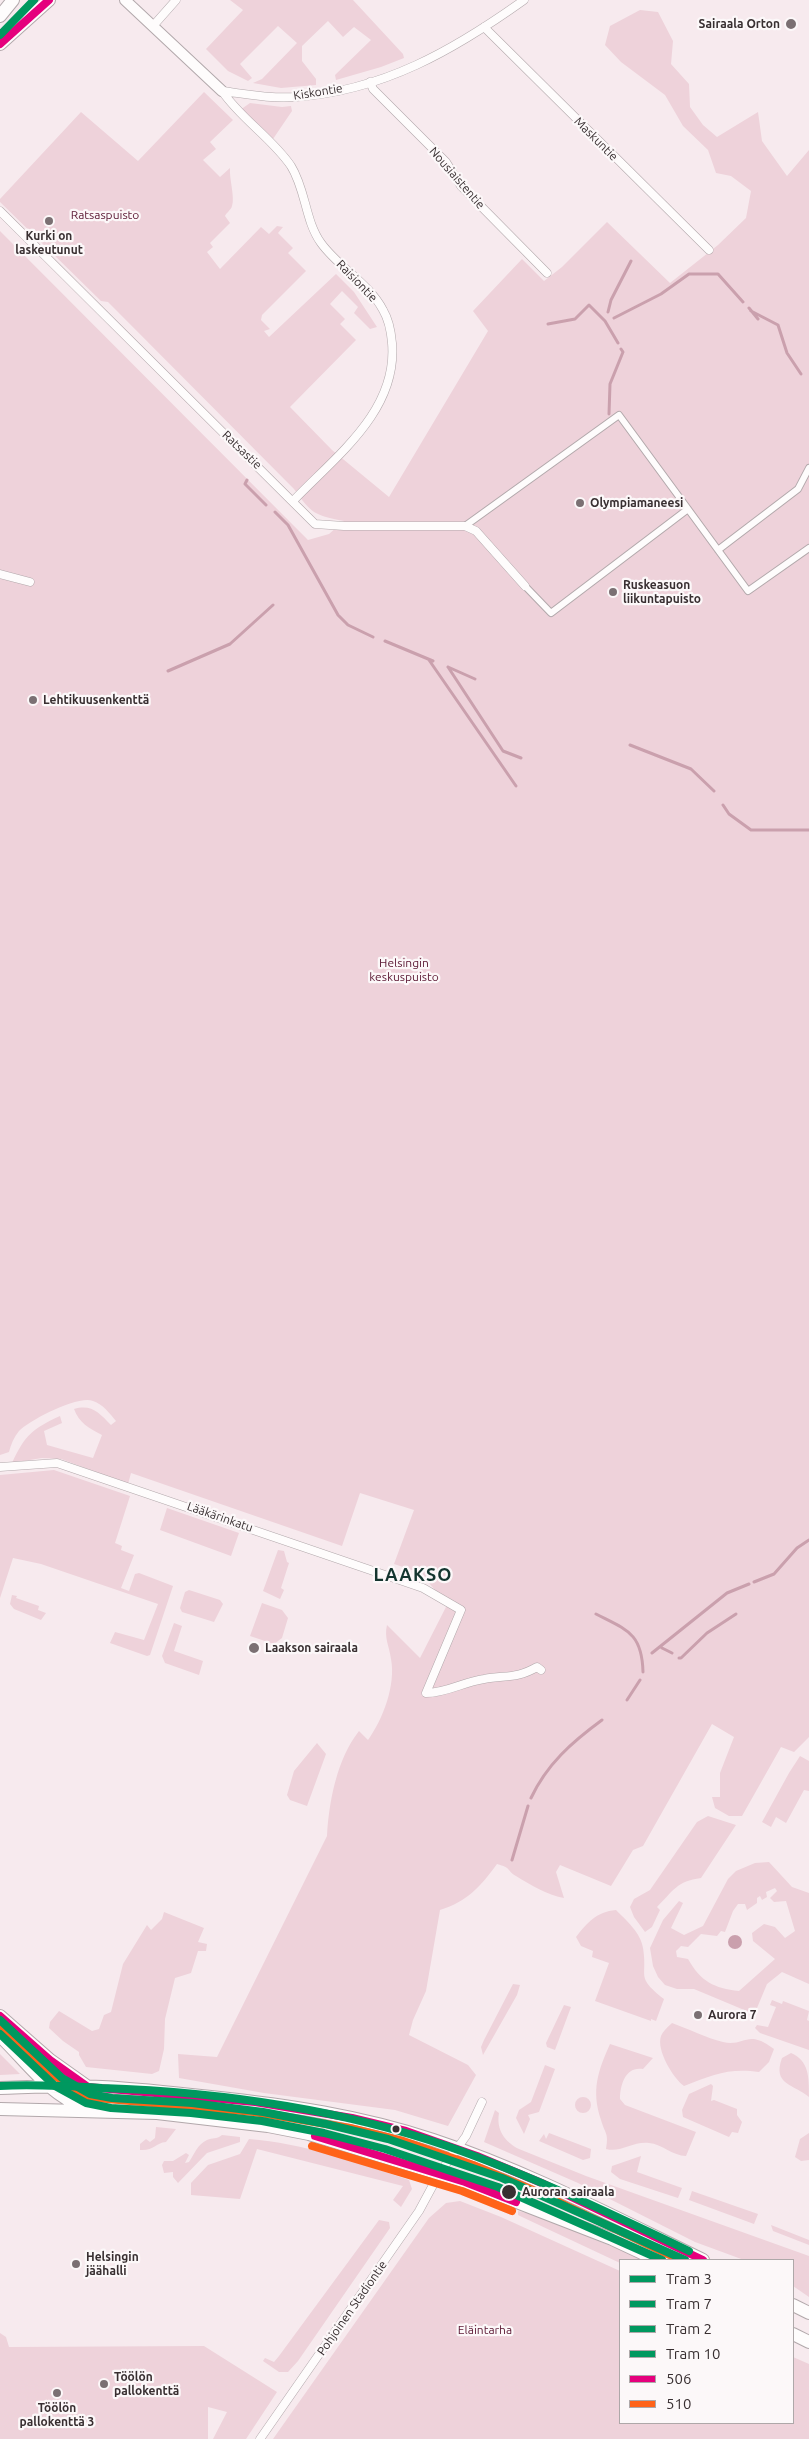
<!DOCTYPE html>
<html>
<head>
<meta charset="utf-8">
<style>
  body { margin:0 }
  #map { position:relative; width:809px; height:2439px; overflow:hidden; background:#f7eaee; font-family:Ubuntu,sans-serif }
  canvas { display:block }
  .legend { position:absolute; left:619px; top:2259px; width:175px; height:165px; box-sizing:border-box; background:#fcf8f9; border:1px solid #aea8a9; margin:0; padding:6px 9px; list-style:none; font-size:15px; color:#382f31 }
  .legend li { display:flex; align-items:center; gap:10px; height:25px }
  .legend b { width:25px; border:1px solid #aea8a9 }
</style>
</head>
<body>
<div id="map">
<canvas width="809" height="2439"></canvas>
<ul class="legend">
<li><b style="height:6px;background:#00985f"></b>Tram 3</li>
<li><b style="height:6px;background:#00985f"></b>Tram 7</li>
<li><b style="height:6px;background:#00985f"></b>Tram 2</li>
<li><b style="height:6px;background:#00985f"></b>Tram 10</li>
<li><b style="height:6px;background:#e5007d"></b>506</li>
<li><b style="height:6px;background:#ff6319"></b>510</li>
</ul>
</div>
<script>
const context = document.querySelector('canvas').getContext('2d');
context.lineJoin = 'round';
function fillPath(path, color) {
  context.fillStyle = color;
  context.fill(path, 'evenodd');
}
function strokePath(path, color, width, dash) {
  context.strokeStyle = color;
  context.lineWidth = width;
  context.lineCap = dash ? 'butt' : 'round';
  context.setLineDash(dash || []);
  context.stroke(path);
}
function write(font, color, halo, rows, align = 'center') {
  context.font = font + ' Ubuntu,sans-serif';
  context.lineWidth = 4.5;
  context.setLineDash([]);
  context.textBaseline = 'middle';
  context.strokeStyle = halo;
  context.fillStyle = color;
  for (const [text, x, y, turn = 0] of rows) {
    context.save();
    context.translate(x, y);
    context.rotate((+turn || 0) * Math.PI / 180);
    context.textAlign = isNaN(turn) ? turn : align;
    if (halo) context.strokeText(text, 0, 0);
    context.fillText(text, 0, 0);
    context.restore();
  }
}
fillPath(new Path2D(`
  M230 0H353L403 54 404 58 381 67 336 80 335 75 371 40 354 27 343 37 328 21 302 46V61L316 79V85L281 88 253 83 262 79 297 43 278 26 240 64 252 78 248 81 228 71 206 49 243 10Z
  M640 10 658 12 673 41 671 64 689 84 690 107 703 125 717 137 758 112 762 141 787 176 809 150V1737L794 1752 781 1747 742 1816H729L715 1808 712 1797H720V1773L734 1737 712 1724 643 1846 633 1850 611 1886 560 1865 556 1872 564 1898C549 1896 529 1884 516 1876 506 1870 512 1868 497 1864 480 1887 468 1901 440 1910L426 1991 413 2020 409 2035 468 2065 476 2075 448 2126 395 2110 264 2093 179 2078 178 2054 217 2057 327 1836C329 1801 337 1759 359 1731L368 1740C383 1719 396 1685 391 1659 389 1645 384 1638 387 1625L420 1658 447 1605 421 1573 394 1564 414 1510 360 1493 342 1546 131 1473 128 1484 61 1459 42 1458 12 1463C25 1435 32 1429 60 1416L62 1423 44 1431 47 1445 93 1458 102 1435C89 1428 79 1423 74 1409 92 1404 99 1413 111 1425L116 1421C110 1414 103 1404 93 1401 78 1395 30 1420 19 1431 14 1437 11 1444 9 1452L0 1455V231L308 540 329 534 344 521C314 515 312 514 294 489L108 302 101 301 0 202V199L81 112 138 161 204 92 233 120 210 142 216 149 203 160 220 177 230 168C229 178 235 197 232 206 231 210 227 212 225 216L230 223 210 243 213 247 207 252 220 269 261 227 269 234 277 226 283 227 278 233 293 248 288 253 306 271 262 315 261 320 270 329 264 331 269 337 336 274 354 292 377 327 370 329 354 313 358 307 342 291 330 304 345 319 340 324 356 340 290 407 332 450 389 497 488 331 473 311 522 259 544 281 562 267 607 222 670 283 718 245 746 218 751 191 731 176 716 173 708 150 683 126 665 95 621 62 605 45 610 26Z
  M250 103 282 107 291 106 292 111 273 139 240 110Z
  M54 1470 130 1496 115 1543 122 1546 121 1550 134 1555 121 1588 129 1591 135 1574 139 1573 173 1586 150 1655 147 1656 110 1643 115 1632 144 1640 158 1604 41 1564 13 1558 0 1598V1475Z
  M167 1508 239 1533 231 1556 160 1530Z
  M278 1550 284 1551 287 1562 289 1563 281 1588 284 1590 280 1599 263 1591Z
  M189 1590 220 1600 223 1604 214 1622 182 1612 180 1608 185 1592Z
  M12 1595 17 1596 16 1598 39 1606 38 1610 46 1613 41 1620 14 1609 10 1604Z
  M262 1603 282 1610 288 1618 282 1638 274 1644 250 1636Z
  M174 1623 182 1626 174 1651 203 1661 199 1675 165 1663 162 1656Z
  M317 1743 326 1754 307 1806 290 1800 287 1795 294 1771Z
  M800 1756 809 1761V1791L804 1790 786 1823 776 1817 771 1827 762 1822 789 1773Z
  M708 1816 736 1825 701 1878C677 1881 673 1891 657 1907L660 1910 652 1927 645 1932 634 1917 630 1907 634 1899 650 1890 697 1822Z
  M769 1862 792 1887 809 1893V1984L782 1972 767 1984 757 2008 749 2012 694 1989H677L665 1985 658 1977 653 1966 650 1948 663 1920 679 1901 683 1903 671 1928 684 1935 703 1926 728 1879 736 1871 755 1863ZM775 1888 777 1891 770 1898 774 1902 786 1901 795 1931 785 1938 775 1927 764 1924 752 1933 753 1941 775 1959 739 1991C714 1988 701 1982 688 1959L677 1957 676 1951 681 1946 688 1947 701 1934 717 1936 721 1931 725 1932 733 1911 738 1904H745L747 1910 757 1903V1898L760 1896 762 1900 767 1897 766 1892Z
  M616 1910C626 1920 641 1933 643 1948 648 1978 635 1976 664 1999L656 2021 651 2019V2021L595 2001 609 1963 592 1957 593 1951 581 1946 576 1937C588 1922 596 1912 616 1910Z
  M164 1912 204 1928 198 1942 207 1944 206 1951H198L191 1973 175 1978 165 2019 164 2049 159 2071 152 2074 86 2067 79 2055V2052L63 2041 49 2028 50 2022 59 2011 92 2031 99 2029 104 2015 111 2012 123 1964 147 1925 151 1930 162 1919Z
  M513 1984 520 1985 517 1995 483 2055 481 2047 484 2040Z
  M772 2000 782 2004 783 2001 809 2011 807 2020 809 2021V2050L760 2033 755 2028 757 2025 768 2027 776 2007 770 2005Z
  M564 2005 571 2007 555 2050 547 2047 546 2043Z
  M672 2023C689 2029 706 2038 723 2042 745 2047 747 2028 774 2049L769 2062 759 2072C728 2068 713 2075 684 2086 673 2078 656 2050 661 2036 663 2031 669 2026 672 2023Z
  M610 2044 653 2058 643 2069C626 2066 620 2084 620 2099L625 2105 696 2132 686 2156C673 2156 662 2144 649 2143 633 2141 621 2153 606 2149 609 2133 605 2134 601 2120 591 2090 598 2071 610 2044Z
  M791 2053C809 2061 809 2076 809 2097 794 2084 772 2085 782 2058Z
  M0 2054 20 2074 0 2075Z
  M545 2065 555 2069 539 2112 528 2115 530 2119 524 2134 516 2118 519 2110 531 2102Z
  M711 2084 713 2086 711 2101 714 2100 737 2109V2115L742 2122 738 2133 732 2132 729 2137 683 2117 682 2110 689 2094Z
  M575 2105a8 8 0 1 1 16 0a8 8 0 1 1-16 0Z
  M495 2110 499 2113C496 2130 505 2142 519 2149L586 2176 809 2256V2297L793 2286V2260H744L695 2242 578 2183 484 2142Z
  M156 2127 176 2129 166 2142C155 2143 154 2151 140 2150V2144L146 2139 150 2142 155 2138Z
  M549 2133 591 2149 590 2158 583 2160 539 2141 544 2134 546 2139Z
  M809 2133V2160L801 2161 795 2157 800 2139Z
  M222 2135 240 2137V2142L207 2153 178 2183 173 2177V2172L164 2173 162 2165 164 2161H173L186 2153 189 2155 185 2163 189 2162C195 2153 197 2145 207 2140 213 2137 216 2140 222 2135Z
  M249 2139C303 2143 358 2163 409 2180L412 2189 401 2207 393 2200 403 2186 257 2149 240 2199 191 2195V2183L208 2165 240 2154Z
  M641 2156 637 2172 682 2188 678 2198 620 2179 611 2172 612 2166Z
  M692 2191 758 2214 754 2224 689 2200Z
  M460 2201 501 2217 620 2271V2423H793V2357L809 2364V2439H273L429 2218 446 2203Z
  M518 2211 535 2215 645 2260H620V2263L522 2217 518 2215Z
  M379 2220 389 2222 390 2228 298 2361 288 2372H279L263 2361 265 2358 274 2362 279 2356Z
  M771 2225 809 2240V2245L773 2231Z
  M0 2333 6 2337 9 2347 204 2346 277 2392 246 2439H213L227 2412 208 2407V2439H0Z`), '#eed2da');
fillPath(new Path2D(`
  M728 1942a7 7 0 1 1 14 0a7 7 0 1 1-14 0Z`), '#caa0ad');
strokePath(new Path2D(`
  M749 308 758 319
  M751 311 778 325 787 353 801 374
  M608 312 611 300 631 261
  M614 318 661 294 689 274H718L743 302
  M548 324 575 319 589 305 605 321 618 343
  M609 414 610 384 623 352 621 349
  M247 480 245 484 266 505
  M275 512 288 525 338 615 348 625 373 637
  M385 641 433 661
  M429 660 516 786
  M448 667 503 751 521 758
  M448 667 475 679
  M168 671 230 644 273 605
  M630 745 691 769 714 791
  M723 805 729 814 751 830H809
  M754 1582 774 1574 797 1548 809 1540
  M596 1614C627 1630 642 1633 643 1672
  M662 1648 672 1653
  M652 1653 727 1593 749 1584
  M679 1658H681L707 1633 736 1614
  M627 1700 640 1680
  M531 1798C547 1764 572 1742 602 1720
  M512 1860 528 1806`), '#caa0ad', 3);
const pedestrian = new Path2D(`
  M465 526 619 415 688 509
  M718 550 798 489 809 468
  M525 586 551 613 688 509 748 591 809 548`);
const minor = new Path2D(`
  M153 26 176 0
  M484 27 709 250
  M370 82 373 89 446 162 461 186 547 273
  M222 91C241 119 272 138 291 166 306 190 305 221 321 243 339 268 369 283 383 310 389 320 391 331 392 343 398 411 336 456 293 501
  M222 91C246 94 271 99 295 97 383 91 454 50 524 0
  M0 211 315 524 344 526H465L476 531 525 586
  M0 574 30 582
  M0 1467 57 1463 423 1588 461 1610 426 1693C447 1693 463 1682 484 1679 507 1675 516 1679 537 1667L541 1670
  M260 2439 419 2211 439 2174 466 2136 482 2102`);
const tertiary = new Path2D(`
  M125 0 222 91`);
const primary = new Path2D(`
  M0 16 13 0
  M0 44 49 0
  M0 2016 50 2060 88 2087
  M0 2036C27 2062 49 2095 85 2108
  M0 2088C34 2087 68 2085 102 2087 138 2089 175 2093 211 2097 287 2105 361 2116 433 2140 527 2171 614 2217 703 2260
  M0 2109 157 2113 268 2126 309 2134 465 2182 612 2239 657 2260
  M793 2305 809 2313
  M793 2334 809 2342`);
strokePath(pedestrian, '#b2a8ab', 8);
strokePath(minor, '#b2a8ab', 9);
strokePath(tertiary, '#b2a8ab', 12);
strokePath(primary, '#b2a8ab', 14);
strokePath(pedestrian, '#fefcfc', 6);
strokePath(minor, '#fefcfc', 8);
strokePath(tertiary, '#fefcfc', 10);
strokePath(primary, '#fefcfc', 12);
strokePath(new Path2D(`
  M0 44 49 0
  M0 2016 50 2060 88 2087 255 2102 352 2118 406 2131 477 2156 544 2184 703 2260
  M315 2136 465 2182 516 2202`), '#e5007d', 8);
strokePath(new Path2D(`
  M0 2029 44 2068 85 2097 254 2112 350 2128 403 2141 473 2165 540 2193 680 2260
  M312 2146 462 2191 512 2211`), '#ff6319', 8);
strokePath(new Path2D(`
  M0 2020 62 2078 90 2094 112 2098 192 2103 263 2112 326 2124 388 2139 502 2178 685 2260`), '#00985f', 8);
strokePath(new Path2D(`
  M0 2034 55 2086 86 2103 111 2108 191 2113 262 2121 324 2133 385 2149 498 2187 662 2260`), '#00985f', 8);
strokePath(new Path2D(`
  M0 2086C34 2084 68 2086 102 2088 219 2092 336 2108 447 2146 530 2175 610 2213 689 2251`), '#00985f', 8);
strokePath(new Path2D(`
  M0 35 34 0`), '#00985f', 8);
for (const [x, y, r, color] of [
  [791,24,6,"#7b7073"],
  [49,221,5,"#7b7073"],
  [580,503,5,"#7b7073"],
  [613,592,5,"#7b7073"],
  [33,700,5,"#7b7073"],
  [254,1648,6,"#7b7073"],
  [698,2015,5,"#7b7073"],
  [396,2129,4.5,"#382f31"],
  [509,2192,8,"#382f31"],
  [76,2264,5,"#7b7073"],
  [104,2384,5,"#7b7073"],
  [57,2393,5,"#7b7073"]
]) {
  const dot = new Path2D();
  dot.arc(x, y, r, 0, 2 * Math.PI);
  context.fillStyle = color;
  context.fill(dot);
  strokePath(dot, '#fcf8f9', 2);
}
write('bold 12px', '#382f31', '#fcf8f9', [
  ["Sairaala Orton",780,24,"right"],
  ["Kurki on",49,236,"center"],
  ["laskeutunut",49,250,"center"],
  ["Olympiamaneesi",590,503],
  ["Ruskeasuon",623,585],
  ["liikuntapuisto",623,599],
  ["Lehtikuusenkenttä",43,700],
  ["Laakson sairaala",265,1648],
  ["Aurora 7",708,2015],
  ["Helsingin",86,2257],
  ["jäähalli",86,2271],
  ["Töölön",114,2377],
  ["pallokenttä",114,2391],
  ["Töölön",57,2408,"center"],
  ["pallokenttä 3",57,2422,"center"]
], 'left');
write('12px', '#382f31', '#fcf8f9', [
  ["Kiskontie",318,92,-9],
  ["Maskuntie",596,139,45],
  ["Nousiaistentie",457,178,49],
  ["Raisiontie",357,281,46],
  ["Ratsastie",242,450,44],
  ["Lääkärinkatu",220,1517,19],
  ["Pohjoinen Stadiontie",352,2308,-55]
]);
write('12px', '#5a1732', '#fcf8f9', [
  ["Ratsaspuisto",105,215],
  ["Helsingin",404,963],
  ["keskuspuisto",404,977],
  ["Eläintarha",485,2330]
]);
write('bold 12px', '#382f31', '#fcf8f9', [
  ["Auroran sairaala",522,2192]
], 'left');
context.letterSpacing = '1px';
write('bold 18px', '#14352f', '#fcf8f9', [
  ["LAAKSO",413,1575]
]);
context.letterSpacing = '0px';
</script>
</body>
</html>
